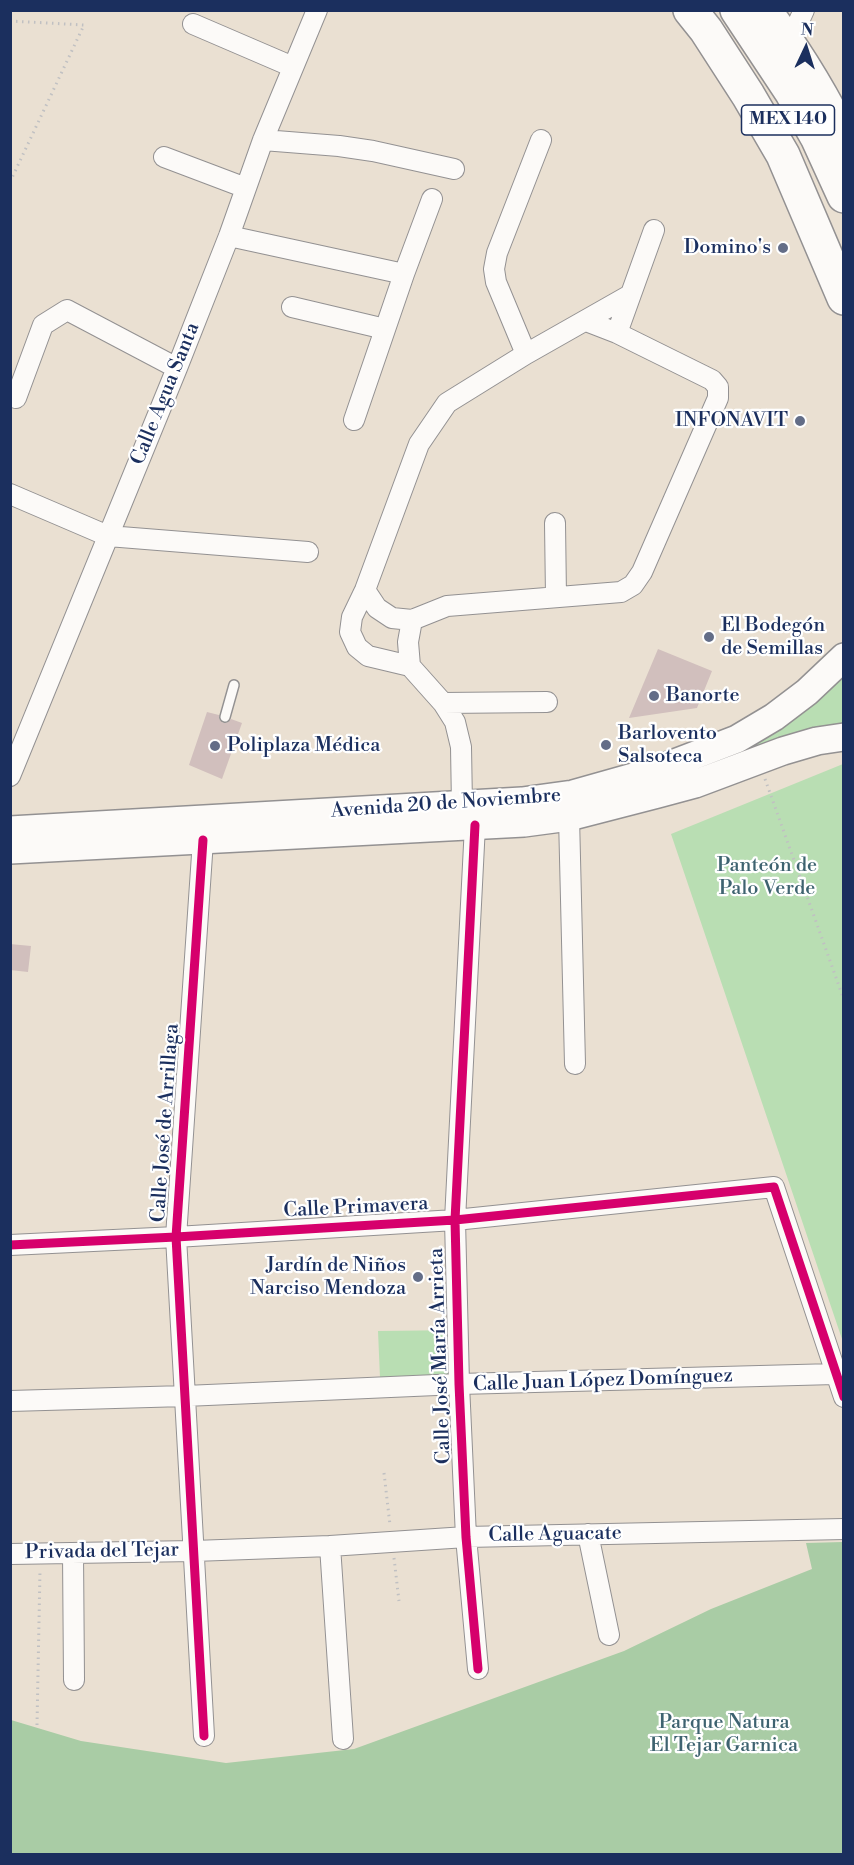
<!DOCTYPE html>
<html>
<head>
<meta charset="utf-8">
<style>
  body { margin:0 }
  #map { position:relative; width:854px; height:1865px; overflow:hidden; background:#eae0d2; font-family:"Libre Bodoni",serif }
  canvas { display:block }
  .frame { position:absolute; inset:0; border:12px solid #1b2f5e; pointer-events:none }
  .north { position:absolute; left:776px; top:18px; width:60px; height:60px; -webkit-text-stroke:4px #fff; paint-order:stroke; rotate:4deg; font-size:16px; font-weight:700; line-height:24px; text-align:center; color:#1b2f5e }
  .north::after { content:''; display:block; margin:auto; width:21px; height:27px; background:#1b2f5e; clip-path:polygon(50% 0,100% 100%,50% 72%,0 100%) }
</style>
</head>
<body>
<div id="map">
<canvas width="854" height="1865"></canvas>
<div class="frame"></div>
<div class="north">N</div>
</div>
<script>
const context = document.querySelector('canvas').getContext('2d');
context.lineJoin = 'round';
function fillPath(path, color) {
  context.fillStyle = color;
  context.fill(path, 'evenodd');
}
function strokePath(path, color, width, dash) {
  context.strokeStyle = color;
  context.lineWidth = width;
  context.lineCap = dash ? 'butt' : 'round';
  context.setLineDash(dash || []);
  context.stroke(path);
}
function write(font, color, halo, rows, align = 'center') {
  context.font = font + ' "Libre Bodoni",serif';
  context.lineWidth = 4.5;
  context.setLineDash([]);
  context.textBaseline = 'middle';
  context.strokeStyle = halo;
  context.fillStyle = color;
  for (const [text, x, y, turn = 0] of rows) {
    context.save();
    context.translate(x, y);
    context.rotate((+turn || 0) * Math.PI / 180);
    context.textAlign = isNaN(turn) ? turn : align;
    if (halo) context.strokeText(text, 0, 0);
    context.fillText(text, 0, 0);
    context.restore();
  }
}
fillPath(new Path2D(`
  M843 665V725L757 750 650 786 614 793Z
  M843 764V1342L671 834Z
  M462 1330 463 1375 380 1378 378 1331Z`), '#b9deb3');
fillPath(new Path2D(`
  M843 1542V1854H12L11 1852V1720L81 1741 226 1763 354 1749 624 1651 711 1609 812 1569 806 1543Z`), '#a9cca5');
fillPath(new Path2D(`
  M658 649 712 671 697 708 629 718Z
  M207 712 219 715V719L223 723H227L231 719 242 723 222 779 189 765Z
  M10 944 31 946 28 972 10 970Z`), '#d1bfbd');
const lane = new Path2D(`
  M225 717 234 685`);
const street = new Path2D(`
  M193 24 293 67
  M789 43 804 10
  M263 140 339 146 373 151 454 169
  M164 157 246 188
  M229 236 404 274
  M292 307 385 329
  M617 333 654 230
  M526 354 496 282 494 269 497 253 541 140
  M16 398 43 325 67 310 177 368
  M354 420 404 274 432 199
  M10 494 108 536 308 552
  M555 523 556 597
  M365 590 377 608 392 618 412 620 447 606 621 592 633 585 642 572 718 398V387L712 380 617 333 586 321
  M410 666 408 642 412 620
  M443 703 547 702
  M10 776 177 368 229 236 263 140 317 10
  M462 805 461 747 455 722 443 703 410 666 368 656 357 647 350 632 352 617 365 590 419 444 447 403 526 354 630 295
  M569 817 575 1064
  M475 825 455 1220 459 1384 466 1537 478 1669
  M203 840 176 1237 204 1736
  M10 1245 176 1237 455 1220 774 1187 844 1397
  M10 1401 185 1396 459 1384 835 1374
  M588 1534 609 1635
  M330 1546 343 1739
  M73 1553 74 1680
  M10 1554 194 1551 330 1546 466 1537 844 1529`);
const secondary = new Path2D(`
  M10 830 522 801 573 794 651 772 737 739 774 717 807 692 844 657
  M10 850 524 823 569 817 658 794 695 784 783 751 817 741 844 737`);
const highway = new Path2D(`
  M690 10 706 30 748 95 783 155 844 298
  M737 10 792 93 817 137 844 196
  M764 10C796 51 821 93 844 139`);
strokePath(lane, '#939192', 12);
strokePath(street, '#939192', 22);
strokePath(secondary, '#939192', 30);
strokePath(highway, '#939192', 36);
strokePath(new Path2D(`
  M10 21 84 25 10 182
  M765 779 844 1000
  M384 1473 390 1525
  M394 1558 399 1601
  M37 1725 40 1570`), '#c0c0c2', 3, [1.5, 4.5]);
strokePath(lane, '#fcfaf8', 9);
strokePath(street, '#fcfaf8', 20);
strokePath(secondary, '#fcfaf8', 27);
strokePath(highway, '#fcfaf8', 33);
strokePath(new Path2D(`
  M475 825 455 1220 459 1384 466 1537 478 1669
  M203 840 176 1237 204 1736
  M10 1245 176 1237 455 1220 774 1187 844 1397`), '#d6006c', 9);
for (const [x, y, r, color] of [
  [783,248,6,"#636d87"],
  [800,421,6,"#636d87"],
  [709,637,6,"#636d87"],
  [654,696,6,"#636d87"],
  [606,745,6,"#636d87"],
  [215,746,6,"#636d87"],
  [418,1277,6,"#636d87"]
]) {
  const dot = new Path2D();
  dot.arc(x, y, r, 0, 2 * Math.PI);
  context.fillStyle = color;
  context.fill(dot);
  strokePath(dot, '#fff', 2);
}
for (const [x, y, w] of [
  [788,120,93]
]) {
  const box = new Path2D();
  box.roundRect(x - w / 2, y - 15, w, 30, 4.5);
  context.fillStyle = '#fff';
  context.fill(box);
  strokePath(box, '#1b2f5e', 1.5);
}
write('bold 18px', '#1b2f5e', null, [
  ["MEX 140",788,120]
]);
write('20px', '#1b2f5e', '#fff', [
  ["Domino's",771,248,"right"],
  ["INFONAVIT",788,421,"right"],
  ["El Bodegón",721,626],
  ["de Semillas",721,649],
  ["Banorte",666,696],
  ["Barlovento",618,734],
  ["Salsoteca",618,757],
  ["Poliplaza Médica",227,746],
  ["Jardín de Niños",406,1266,"right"],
  ["Narciso Mendoza",406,1289,"right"]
], 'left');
write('20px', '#1b2f5e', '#fff', [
  ["Calle Agua Santa",166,394,-68],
  ["Avenida 20 de Noviembre",446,804,-4],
  ["Calle José de Arrillaga",166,1123,-86],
  ["Calle Primavera",356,1208,-3],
  ["Calle José María Arrieta",441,1356,-92],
  ["Calle Juan López Domínguez",603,1381,-2],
  ["Calle Aguacate",555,1535,-1],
  ["Privada del Tejar",102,1552,-1]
]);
write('20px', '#3e6370', '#fff', [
  ["Panteón de",767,866],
  ["Palo Verde",767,889],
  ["Parque Natura",724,1723],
  ["El Tejar Garnica",724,1746]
]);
</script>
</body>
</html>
